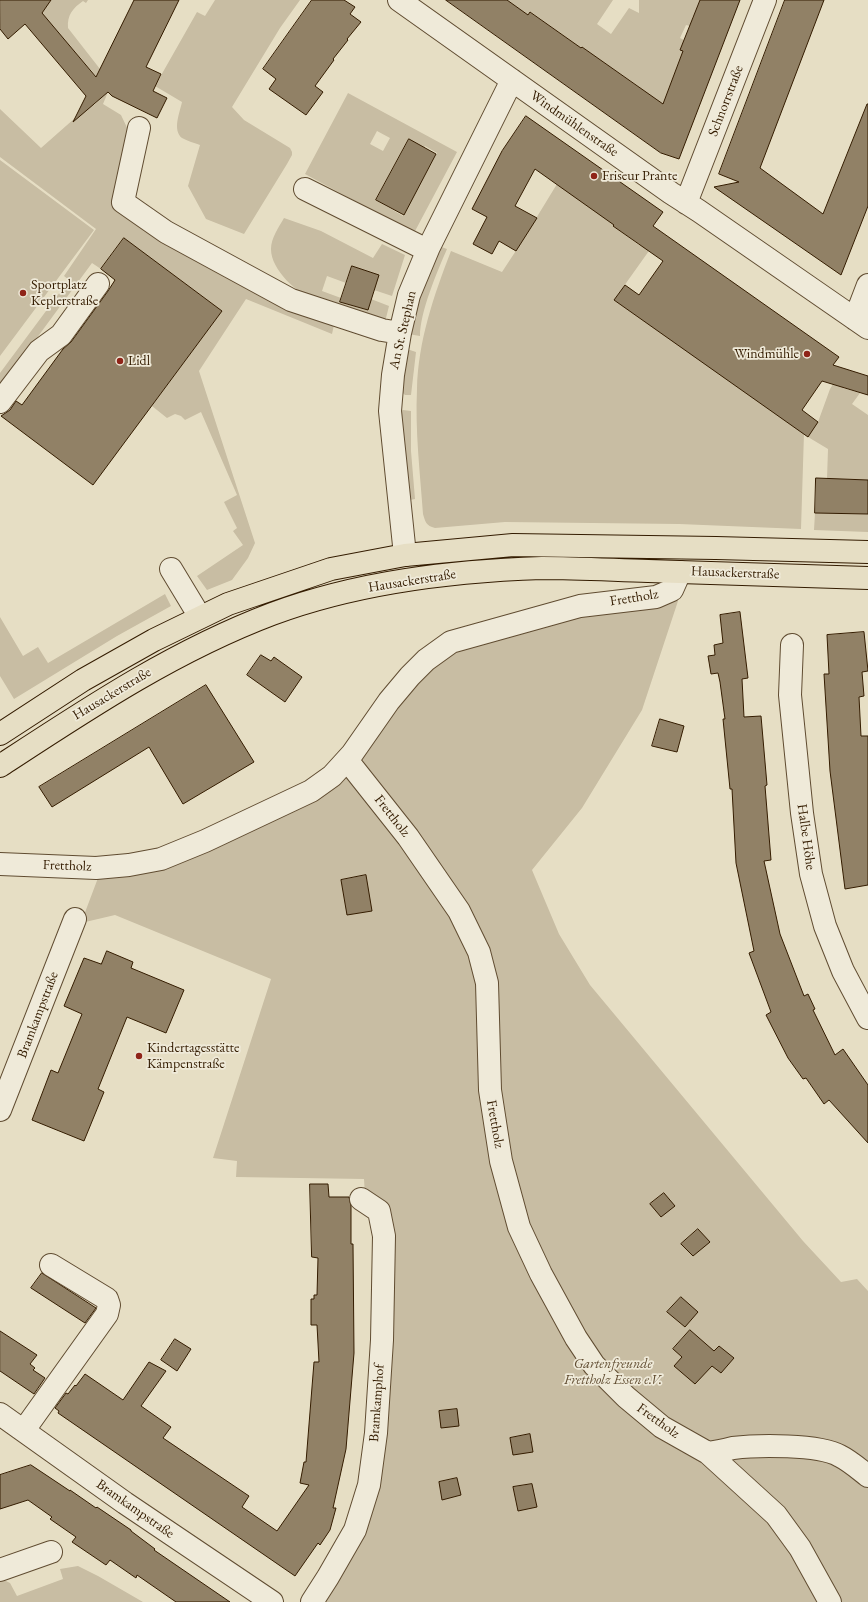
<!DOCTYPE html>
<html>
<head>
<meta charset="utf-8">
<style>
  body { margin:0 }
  canvas { display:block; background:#e6dec4 }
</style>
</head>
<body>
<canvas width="868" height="1602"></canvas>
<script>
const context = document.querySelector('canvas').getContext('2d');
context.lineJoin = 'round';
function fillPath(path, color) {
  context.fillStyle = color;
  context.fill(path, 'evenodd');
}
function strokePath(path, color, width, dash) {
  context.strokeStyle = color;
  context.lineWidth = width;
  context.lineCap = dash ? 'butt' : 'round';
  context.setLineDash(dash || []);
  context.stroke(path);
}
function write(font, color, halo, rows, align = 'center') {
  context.font = font + ' "EB Garamond",serif';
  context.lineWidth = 3.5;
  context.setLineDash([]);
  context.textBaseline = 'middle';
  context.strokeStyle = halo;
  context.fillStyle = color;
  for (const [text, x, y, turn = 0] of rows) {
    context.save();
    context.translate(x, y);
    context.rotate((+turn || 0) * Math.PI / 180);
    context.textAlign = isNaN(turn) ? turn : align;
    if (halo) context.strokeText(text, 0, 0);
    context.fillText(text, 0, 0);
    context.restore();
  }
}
fillPath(new Path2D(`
  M51 0H88L86 3 83 1C73 8 67 15 68 28L100 69 96 76 41 13Z
  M215 0H300L280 28 232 107 244 120 290 148 292 152V155L287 164 244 234 206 219 188 186 200 145C195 143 187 141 182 138 172 130 180 112 182 102L155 86 197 12 205 16Z
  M507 0H613L597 24 611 34 629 8 639 13V0H700L697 7V17L693 16 690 26 686 25 680 38 684 40 680 50 683 51 670 86 663 110 638 86 582 47 581 48 531 12 528 15Z
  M108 92 103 104 121 115 131 136 116 205 334 325 332 334 246 299 199 371 255 543 248 558 232 580 207 590 197 576 243 545 233 531 237 528 224 502 237 495 201 412 185 420 181 416 175 414 167 418 152 406 222 311 124 238 101 269 92 263 0 388V373L69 280 64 276 96 229 0 157V109L41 148 92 103 94 105Z
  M348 93 457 152 414 233 305 174ZM377 131 390 138 383 151 370 144ZM409 139 424 148 425 146 437 153 403 216 376 200Z
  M0 160 94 230 0 356Z
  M557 184 617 221 613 226 639 245 661 234 614 300 804 433 801 529 679 524 505 522 435 528C426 526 425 521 423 514 420 472 415 431 417 389 418 341 434 295 451 251L502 272 521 243Z
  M284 218 321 231 373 258 382 244 405 255 392 296 374 290 379 275 352 267 346 283 327 276 322 291 341 298 340 302 367 310 371 299 389 306 384 326C361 318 337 312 315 301 297 293 271 270 271 249 271 238 279 227 284 218Z
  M436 245 447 249C437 272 420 312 420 336L408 334Z
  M407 349 416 352 411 395H405L402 392Z
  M843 368 849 370 843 388 860 393 852 404 868 415V480L827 479 828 449 808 437 818 422 830 389Z
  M403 410 411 411V451L415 499 410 500 401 411Z
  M815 513 868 514V532L814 530Z
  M165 594 171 606 117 636 14 699 0 676V617L23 656 38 647 48 663Z
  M672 594 678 601 642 710 582 808 532 870 559 934 590 985 803 1241 841 1282 857 1279 868 1291V1602H314L357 1530 385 1235 365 1195 364 1179 236 1177 237 1161 213 1158 271 979 115 915 81 923 101 870 315 793 450 645Z
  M78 1566 98 1576 143 1602H0V1578L10 1583 17 1596 63 1579 60 1569Z`), '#c8bda3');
const building = new Path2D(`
  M0 0H51L42 13 96 77 134 0H179L146 67 161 74 153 91 167 98 157 118 112 96 108 92 73 122 86 96 25 24 8 39 0 29Z
  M312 0H344L355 7 350 14 361 22 347 39 348 40 333 59 334 60 315 86 323 92 306 115 269 89 276 79 263 69Z
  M446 0H507L528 15 530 12 581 48 582 47 663 104 683 51 680 50 700 0H740L679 159 661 153Z
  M785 0H824L760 168 823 214 867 104H868V206L841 275 714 187 739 182 719 174Z
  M526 116 663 212 653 226 839 357 833 365 868 376V395L822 381 802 410 818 422 808 437 614 300 625 285 639 295 663 261 613 226 614 225 535 169 515 206 537 218 516 251 499 241 492 254 473 244 487 217 472 209 502 151Z
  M409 139 436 154 404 215 376 200Z
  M124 238 222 311 93 485 1 416 10 410 16 401 22 405 63 349 71 342 108 291 115 280 101 269Z
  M352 266 379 275 368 310 340 302Z
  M816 478 868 480V514L815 513Z
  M740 612 748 678 742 679 744 717 761 716 767 785 765 786 771 860 764 861 780 934 804 996 808 994 815 1009 813 1010 835 1055 843 1049 868 1085V1143L829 1100 824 1104 806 1078 803 1079 788 1058 766 1015 771 1012 749 953 754 951 736 863 732 789H730L723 719H725L720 682 718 673 711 674 708 656 715 655 714 645 723 643 720 615Z
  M864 632 868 671 862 672 864 696 859 697 861 736H868V885L845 889 830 771 824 674H829L827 635Z
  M261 655 271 661 274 657 302 677 285 702 247 675Z
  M206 685 254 762 183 804 149 747 52 807 39 787Z
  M660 719 684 726 677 752 652 746Z
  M366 875 372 911 347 915 341 880Z
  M107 951 133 962 131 968 184 990 166 1033 127 1017 98 1089 104 1092 84 1141 32 1120 51 1070 58 1073 82 1014 64 1006 84 958 101 964Z
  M310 1184H328L329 1197H349L351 1206V1244H353L354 1353 346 1449 333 1508H336L330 1530 320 1545 318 1543 295 1576 58 1413 59 1411 55 1408 66 1393 68 1394 75 1385 76 1386 85 1374 123 1400 149 1362 166 1371 141 1406 171 1427 163 1438 249 1496 242 1507 277 1531 309 1485 300 1483 304 1462H306L314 1362H319L317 1325H311V1299H314V1295H317L318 1258 312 1257Z
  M664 1193 675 1206 661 1217 650 1204Z
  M698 1229 710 1242 693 1256 681 1244Z
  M42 1273 96 1308 85 1323 31 1288Z
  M681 1297 698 1312 685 1327 667 1312Z
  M690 1330 714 1351 719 1346 734 1358 721 1373 712 1366 695 1384 674 1366 682 1357 673 1349Z
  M0 1331 37 1355 30 1364 35 1368 33 1370 45 1378 34 1394 0 1371Z
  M175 1339 191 1349 177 1371 161 1360Z
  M457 1409 459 1426 441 1428 439 1411Z
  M530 1434 533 1452 513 1455 510 1438Z
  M31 1465 70 1491V1490L96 1508 97 1507 131 1530V1531L155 1549 154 1550 230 1602H176L137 1575 136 1578 110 1560 106 1565 72 1542 76 1537 50 1519 52 1517 28 1500 0 1509V1475Z
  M457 1478 461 1495 442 1500 439 1482Z
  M532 1484 537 1507 518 1511 513 1487Z`);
fillPath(building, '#918166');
strokePath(building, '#341c00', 1);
const minor = new Path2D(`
  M399 0 671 193 699 211 868 328
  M139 128 123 202 166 232 291 300 382 330 400 333
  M305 189 427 250
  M686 203 765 0
  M855 319 868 285
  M0 402 39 351 61 335 98 284
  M405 555 390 411 393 375 400 333 409 295 429 247 512 80
  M171 569 200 617
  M792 645 790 695 802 813 811 874 825 926 843 971 868 1018
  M347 760 408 837 459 911 479 952 487 983 490 1090 501 1161 519 1227 541 1274 576 1338 594 1365 626 1397 662 1427 708 1453 776 1515 800 1548 830 1602
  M0 864 96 868 129 865 161 859 205 841 311 791 332 776 352 754 389 701 410 676 426 660 451 642 580 606 656 597 672 590 680 572
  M0 1110 75 919
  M0 1414 125 1503 272 1602
  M24 1430 107 1314 109 1305 107 1299 51 1265
  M708 1453C716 1452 725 1450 733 1448 757 1445 819 1444 840 1456 850 1461 859 1469 868 1476
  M0 1570 51 1552
  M312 1602 328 1577 355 1530 369 1485 376 1433 382 1340 384 1236 379 1211 361 1199`);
const major = new Path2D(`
  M0 734 83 680 154 640 228 604 331 569 405 555 513 545 716 548 868 552
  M0 766C87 709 174 651 272 614 358 582 451 571 542 568 577 568 613 570 648 571 721 573 795 576 868 578`);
strokePath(minor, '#604c31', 24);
strokePath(major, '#341c00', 24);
strokePath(minor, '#efead9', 22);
strokePath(major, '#e6dec4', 22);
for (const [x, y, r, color] of [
  [594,176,4,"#8f2418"],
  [23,293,4,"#8f2418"],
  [807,354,4,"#8f2418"],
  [120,361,4,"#8f2418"],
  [139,1056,4,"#8f2418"]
]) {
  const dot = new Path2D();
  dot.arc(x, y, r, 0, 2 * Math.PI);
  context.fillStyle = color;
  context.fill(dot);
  strokePath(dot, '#efead9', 1.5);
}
write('14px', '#341c00', '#efead9', [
  ["Schnorrstraße",726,101,-69],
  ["Windmühlenstraße",574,124,35],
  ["An St. Stephan",403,330,-77],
  ["Hausackerstraße",735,573,2],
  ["Hausackerstraße",412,581,-9],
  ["Frettholz",634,598,-9],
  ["Hausackerstraße",112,694,-31],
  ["Frettholz",392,816,52],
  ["Halbe Höhe",806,837,82],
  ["Frettholz",67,866,2],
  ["Bramkampstraße",38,1015,-69],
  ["Frettholz",495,1124,80],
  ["Bramkamphof",377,1403,-86],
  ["Frettholz",658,1421,36],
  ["Bramkampstraße",135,1509,35]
]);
write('14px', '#341c00', '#efead9', [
  ["Friseur Prante",602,176],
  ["Sportplatz",31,285],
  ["Keplerstraße",31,301],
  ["Windmühle",799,354,"right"],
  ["Lidl",128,361],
  ["Kindertagesstätte",147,1048],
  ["Kämpenstraße",147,1064]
], 'left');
write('italic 14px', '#604c31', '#efead9', [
  ["Gartenfreunde",613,1364],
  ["Frettholz Essen e.V.",613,1380]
]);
</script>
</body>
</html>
